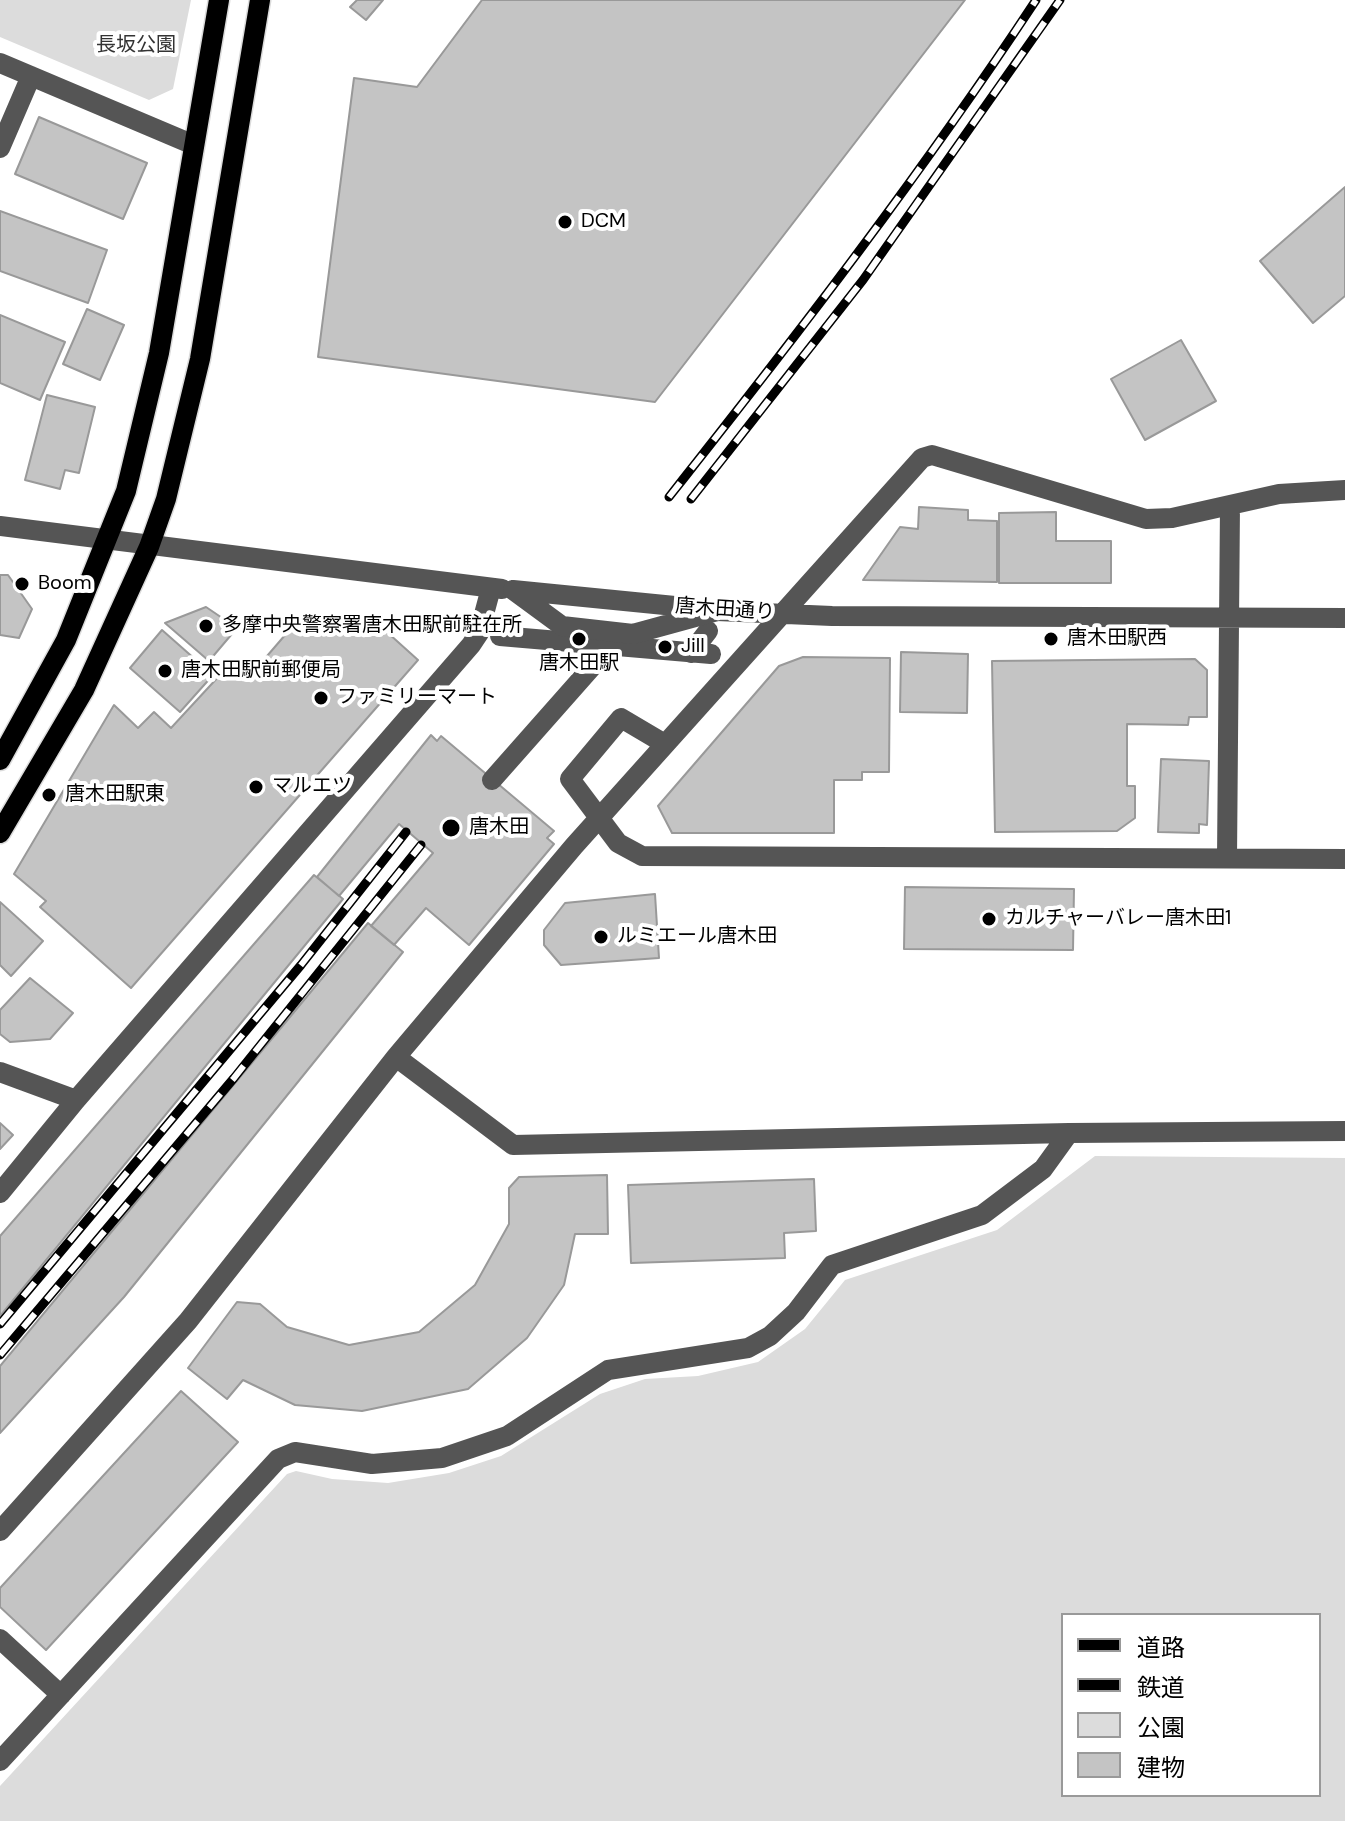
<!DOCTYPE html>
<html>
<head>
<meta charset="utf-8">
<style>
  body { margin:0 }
  #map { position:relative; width:1345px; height:1821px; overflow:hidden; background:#fff; font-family:"DM Sans","Noto Sans JP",sans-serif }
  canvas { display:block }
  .legend { position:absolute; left:1061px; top:1613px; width:260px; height:184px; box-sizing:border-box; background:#fff; border:2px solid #999; margin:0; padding:10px 14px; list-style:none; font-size:24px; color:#000 }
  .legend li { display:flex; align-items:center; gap:16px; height:40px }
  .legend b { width:40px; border:2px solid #999 }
</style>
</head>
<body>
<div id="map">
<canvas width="1345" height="1821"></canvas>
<ul class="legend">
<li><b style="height:10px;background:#000"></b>道路</li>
<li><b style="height:10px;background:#000"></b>鉄道</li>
<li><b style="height:22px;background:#dcdcdc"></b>公園</li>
<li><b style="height:22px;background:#c4c4c4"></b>建物</li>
</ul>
</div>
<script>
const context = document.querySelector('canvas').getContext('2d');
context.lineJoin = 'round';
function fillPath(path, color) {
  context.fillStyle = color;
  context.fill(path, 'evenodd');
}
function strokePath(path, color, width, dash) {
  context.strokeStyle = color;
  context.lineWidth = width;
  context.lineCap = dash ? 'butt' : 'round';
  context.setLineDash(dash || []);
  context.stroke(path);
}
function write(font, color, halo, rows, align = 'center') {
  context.font = font + ' "DM Sans","Noto Sans JP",sans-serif';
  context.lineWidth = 8;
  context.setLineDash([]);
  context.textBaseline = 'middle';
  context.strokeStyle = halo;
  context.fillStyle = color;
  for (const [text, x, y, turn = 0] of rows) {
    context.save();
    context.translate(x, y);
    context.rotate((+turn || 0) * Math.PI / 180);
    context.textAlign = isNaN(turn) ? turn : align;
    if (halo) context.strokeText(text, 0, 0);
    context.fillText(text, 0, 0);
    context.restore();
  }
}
fillPath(new Path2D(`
  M0 0H191L173 89 149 100 0 37Z
  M1095 1156 1345 1158V1821H0V1786L287 1474 296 1471 332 1479 388 1483 449 1473 501 1456 600 1394 645 1379 698 1376 758 1362 805 1329 845 1280 997 1230ZM1063 1615H1319V1795H1063Z`), '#dcdcdc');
const building = new Path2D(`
  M357 0H383L366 20 350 7Z
  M482 0H965L655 402 318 357 354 78 417 87Z
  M39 117 147 163 123 219 15 174Z
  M1345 187V296L1313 323 1260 261Z
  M0 211 107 250 88 303 0 271Z
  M87 309 124 325 100 380 63 364Z
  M0 315 65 342 40 400 0 383Z
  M1181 340 1216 401 1145 440 1111 379Z
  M47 395 95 407 79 473 65 470 60 489 25 480Z
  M919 507 968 510V520L997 521V582L863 580 900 527 918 529Z
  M1056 512V541H1111V583H999V513Z
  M0 575H8L32 609 19 638 0 635Z
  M206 607 237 628 209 661 165 623Z
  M298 620 388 633 418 660 131 988 40 907 46 901 14 874 114 705 138 728 154 712 171 728 232 662 249 677Z
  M162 630 213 675 180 712 130 668Z
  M901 652 968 654 967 713 900 712Z
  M803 657 890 658 889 772H862V780H834V833H672L658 806 779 666Z
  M1195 659 1207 670V717H1189L1188 725 1127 724V786H1135V818L1117 831 995 832 992 661Z
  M431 735 437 741 441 736 554 831 547 838 554 844 469 945 426 908 394 945 371 926 433 853 399 824 339 896 317 877Z
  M1161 759 1209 761 1207 825 1199 824V833L1158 832Z
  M314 875 343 899 0 1316V1236Z
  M905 887 1074 889 1073 950 904 949Z
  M655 894 659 958 561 965 544 945V930L565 903Z
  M0 902 43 941 11 976 0 965Z
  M368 923 403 952 124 1297 0 1433V1366Z
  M30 978 73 1013 50 1039 10 1042 0 1034V1010Z
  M0 1123 13 1135 0 1149Z
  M607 1175 608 1234H575L564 1285 527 1338 468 1389 362 1411 295 1405 243 1380 227 1399 188 1368 237 1302 260 1304 287 1327 349 1345 419 1332 475 1285 509 1224V1188L519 1177Z
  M814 1179 816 1231 784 1233 785 1258 631 1263 628 1185Z
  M181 1391 238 1442 46 1650 0 1607V1588Z`);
fillPath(building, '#c4c4c4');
strokePath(building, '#999', 2);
const major = new Path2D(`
  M0 760 66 640 126 491 159 353 219 0
  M0 833 84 690 149 547 166 499 200 359 260 0`);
strokePath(major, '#dbdbdb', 23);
strokePath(new Path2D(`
  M0 63 194 145
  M0 148 31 76
  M0 526 502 589
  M717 611 832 616 1345 618
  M500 636 711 654
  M691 653 708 631
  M665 744 621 718 570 779 618 843 642 856 1345 859
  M492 780 614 642
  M1227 858 1230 505
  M396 1057 513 1145 1069 1133 1345 1131
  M0 1072 76 1100
  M0 1193 76 1100 471 645 479 633 491 588
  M0 1531 188 1321 396 1057 574 846 922 458 932 455 1146 519 1172 518 1279 494 1345 490
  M0 1639 61 1695
  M0 1761 278 1459 295 1452 372 1464 442 1458 507 1436 608 1370 748 1348 770 1336 796 1312 832 1265 982 1215 1043 1169 1069 1133`), '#555', 20);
strokePath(major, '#000', 20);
const rail = new Path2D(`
  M669 497C797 335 923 172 1036 0
  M691 499 863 280 1060 0
  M0 1324 301 965 406 832
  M0 1355 234 1078 421 845`);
strokePath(rail, '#000', 9);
strokePath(rail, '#fff', 6, [18]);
strokePath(new Path2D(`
  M513 590 562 626 633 634 717 611
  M513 590 705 609`), '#555', 20);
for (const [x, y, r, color] of [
  [565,222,8,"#000"],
  [22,584,8,"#000"],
  [206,626,8,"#000"],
  [579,639,8,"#000"],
  [1051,639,8,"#000"],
  [665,647,8,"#000"],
  [165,671,8,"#000"],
  [321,698,8,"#000"],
  [256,787,8,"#000"],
  [49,795,8,"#000"],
  [451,828,10,"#000"],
  [989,919,8,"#000"],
  [601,937,8,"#000"]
]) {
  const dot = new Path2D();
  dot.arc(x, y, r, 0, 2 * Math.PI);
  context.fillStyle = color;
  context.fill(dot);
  strokePath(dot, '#fff', 3);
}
write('20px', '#333', '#fff', [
  ["長坂公園",136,46]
]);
write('20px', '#000', '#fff', [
  ["DCM",581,222],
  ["Boom",38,584],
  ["多摩中央警察署唐木田駅前駐在所",222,626],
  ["唐木田駅西",1067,639],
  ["Jill",681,647],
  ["唐木田駅",579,664,"center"],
  ["唐木田駅前郵便局",181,671],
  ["ファミリーマート",337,698],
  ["マルエツ",272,787],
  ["唐木田駅東",65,795],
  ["唐木田",469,828],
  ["カルチャーバレー唐木田1",1005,919],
  ["ルミエール唐木田",617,937]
], 'left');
write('20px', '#000', '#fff', [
  ["唐木田通り",725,610,4]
]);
</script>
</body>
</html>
